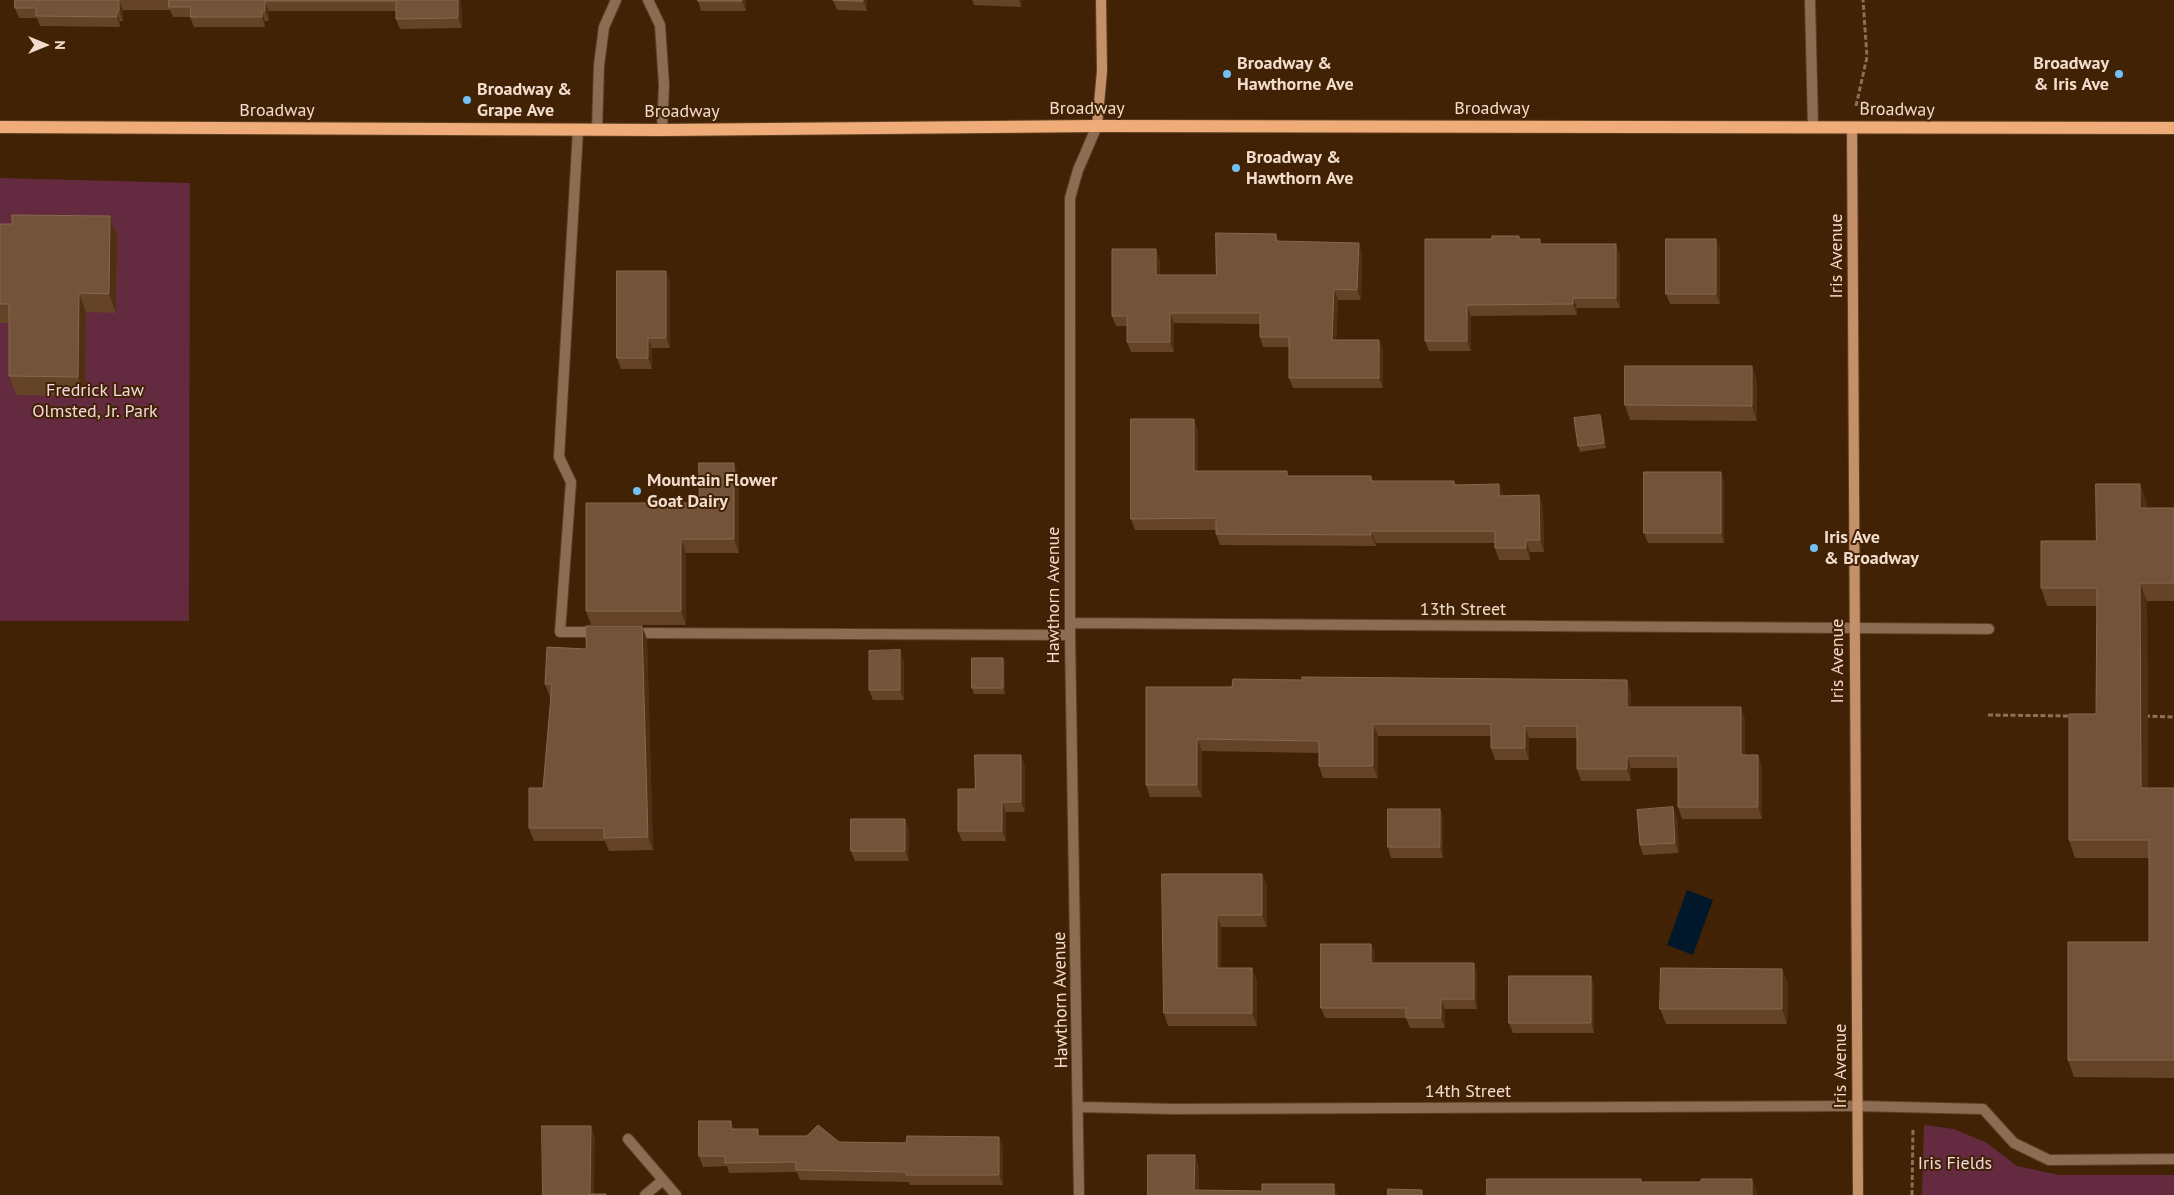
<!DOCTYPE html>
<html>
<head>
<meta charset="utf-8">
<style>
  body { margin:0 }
  #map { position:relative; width:2174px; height:1195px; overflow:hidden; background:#422204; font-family:"PT Sans",sans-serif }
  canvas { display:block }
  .north { position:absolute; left:20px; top:20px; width:50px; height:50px; -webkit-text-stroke:4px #422204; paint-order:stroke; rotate:90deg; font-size:14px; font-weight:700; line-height:20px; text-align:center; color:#f2dccd }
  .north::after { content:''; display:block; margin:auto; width:18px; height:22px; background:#f2dccd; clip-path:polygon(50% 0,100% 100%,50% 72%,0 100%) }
</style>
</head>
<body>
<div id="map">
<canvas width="2174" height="1195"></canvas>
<div class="north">N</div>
</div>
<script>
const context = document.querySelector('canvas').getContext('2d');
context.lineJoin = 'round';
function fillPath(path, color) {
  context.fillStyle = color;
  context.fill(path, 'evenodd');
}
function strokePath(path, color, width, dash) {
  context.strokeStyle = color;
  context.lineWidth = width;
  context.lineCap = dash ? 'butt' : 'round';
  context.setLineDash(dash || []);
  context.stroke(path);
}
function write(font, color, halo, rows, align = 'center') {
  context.font = font + ' "PT Sans",sans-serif';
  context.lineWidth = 4;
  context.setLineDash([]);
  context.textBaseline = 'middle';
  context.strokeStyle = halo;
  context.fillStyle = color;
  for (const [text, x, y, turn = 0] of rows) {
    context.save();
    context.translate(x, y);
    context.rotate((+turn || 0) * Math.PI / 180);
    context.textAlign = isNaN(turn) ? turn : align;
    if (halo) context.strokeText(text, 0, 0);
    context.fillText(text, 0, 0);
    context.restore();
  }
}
fillPath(new Path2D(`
  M0 178 190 183 189 621H0Z
  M1924 1125 1954 1129 1987 1143 2017 1166 2059 1175H2174V1195H1922Z`), '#642a40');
fillPath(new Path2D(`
  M1687 890 1713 900 1693 955 1667 945Z`), '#001829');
const lane = new Path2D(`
  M1810 0 1813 127
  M578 130 559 457 571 482 560 632H599
  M1854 628 1989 629
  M631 633 1070 635
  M1857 1106 1983 1109 2014 1143 2049 1160 2174 1159
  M628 1139 676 1195
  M645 1195 663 1180`);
const street = new Path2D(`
  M648 0 660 25 664 85 662 130
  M597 130 599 65 604 27 616 0
  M1070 623 1854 628
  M1079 1107 1174 1109 1857 1106
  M1079 1195 1070 635V198L1078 170 1097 126`);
const secondary = new Path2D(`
  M1097 126 1102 71 1101 0
  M1852 127 1858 1195`);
const primary = new Path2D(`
  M0 127 662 130 1097 126 2174 128`);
strokePath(lane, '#5e4024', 12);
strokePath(street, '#5e4024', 12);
strokePath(secondary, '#5e4024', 12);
strokePath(primary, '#5e4024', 14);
strokePath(new Path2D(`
  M1856 106 1867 57 1863 0
  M1988 715 2073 716
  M2145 716 2174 717
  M1912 1195 1913 1128`), '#8b6f57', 3, [5, 2.5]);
strokePath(lane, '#8d6c54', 10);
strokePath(street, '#8d6c54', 10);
strokePath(secondary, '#c49069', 10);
strokePath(primary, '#efac79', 12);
fillPath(new Path2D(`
  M15 0H461L462 28 400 29 396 19V11H269V21H265V27H194L190 17H173L170 10H123V21H120V27L40 26 37 18H19L15 8Z
  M698 0H746V11H701Z
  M833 0H867V11L837 10Z
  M972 0H1022L1021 7 974 5Z
  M110 216 117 235 116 313 86 312 85 396 16 395 9 376V323H0V224H12Z
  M1276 234 1278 241 1362 253 1361 300H1338L1336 340H1379L1383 350V388H1293L1289 378V347H1263L1260 337V324L1174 323V352H1131L1127 342V326H1116L1112 316 1160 260V275H1216Z
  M1519 236 1520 239 1541 244 1620 254V308H1577V315L1471 316V351H1429L1425 341 1492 239Z
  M1716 239 1720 249V304H1670L1666 294Z
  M670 281V348H652V369H621L617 358Z
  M1752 366 1757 381V421L1630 420 1625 405Z
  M1600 415 1602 420 1606 448 1580 452 1578 446Z
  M1198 430V471L1289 476H1371L1373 481H1454L1456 485 1504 496 1539 495 1543 507 1544 552H1530V560H1499L1495 548V543H1376V546L1220 545 1216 534V530H1135L1131 519Z
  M1721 472 1724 482V543H1648L1644 533Z
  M739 476V553H686V625H591L586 611 699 503Z
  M2147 502V508H2174V601H2147L2148 788H2174V1078L2074 1077 2068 1060 2149 942V858H2075L2069 840 2096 714 2097 606H2047L2041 588Z
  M647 639 653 850 609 851 605 841H534L529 828 543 788 551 697H550L545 684 586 649Z
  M1003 658 1005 663V694H974L972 688Z
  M904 661V700H873L869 690Z
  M1146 687 1631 692V707L1745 719V755H1758L1762 767V819H1682L1678 807V768H1631V781H1581L1577 769V738H1529V760H1495L1491 748V736H1378V778H1323L1319 766V753L1202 751V797H1150L1146 785Z
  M1025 766V812H1006V841H962L958 831 975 789Z
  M1673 807 1677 818 1679 853 1643 855 1640 845Z
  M1440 809 1443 819V858H1391L1388 847Z
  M905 819 909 829V861H855L851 851Z
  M1162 874H1262L1267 887V927H1221V968H1252L1257 981V1026H1168L1164 1013Z
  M1371 944 1375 954V963H1474L1477 973V1009H1445V1028H1410L1406 1018H1325L1321 1008Z
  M1782 969 1788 984 1787 1024H1666L1660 1009Z
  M1591 976 1594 986V1033H1513L1509 1023Z
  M731 1121 734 1129 760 1136 839 1142 1003 1147V1185H910L909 1182 800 1180 797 1172 729 1173 727 1166 703 1167 699 1156Z`), '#644327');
fillPath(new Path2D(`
  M119 0 123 10V21L119 11Z
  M458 0H461L462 28 458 18Z
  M742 0H746V11L742 1Z
  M863 0H867V11Z
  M1019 0H1022L1021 7Z
  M265 1 269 11V21L265 11Z
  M117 11 120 21V27L117 17Z
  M262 11 265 21V27L262 17Z
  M110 216 117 235 116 313 109 294Z
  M1716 239 1720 249V304L1716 294Z
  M1359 243 1362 253 1361 300 1357 290Z
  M1616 244 1620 254V308L1616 298Z
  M1156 249 1160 260V285L1156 275Z
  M666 271 670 281V348L666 338Z
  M1334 289 1338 300 1336 350 1332 340Z
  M79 293 86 312 85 396 78 377Z
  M1573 298 1577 308V315L1573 304Z
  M1467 305 1471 316V351L1467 341Z
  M1170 313 1174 323V352L1170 342Z
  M648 338 652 348V369L648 358Z
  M1379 340 1383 350V388L1379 378Z
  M1752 366 1757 381V421L1752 406Z
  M1600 415 1602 420 1606 448 1604 443Z
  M1194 419 1198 430V482L1194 471Z
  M734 463 739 476V553L734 539Z
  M1721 472 1724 482V543L1721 533Z
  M1499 484 1504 495V507L1499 496Z
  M2140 484 2147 502V526L2140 508Z
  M1539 495 1543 507 1544 552 1540 540Z
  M1371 531 1376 543V546L1371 535Z
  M681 539 686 553V625L681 611Z
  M1526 540 1530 552V560L1526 548Z
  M2140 583 2147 601 2148 806 2141 788Z
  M642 626 647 639 653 850 648 837Z
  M900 650 904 661V700L900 690Z
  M1003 658 1005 663V694L1003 688Z
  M1627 680 1631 692V719L1627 707Z
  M1741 707 1745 719V767L1741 755Z
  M1373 724 1378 736V778L1373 766Z
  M1525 726 1529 738V760L1525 748Z
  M1197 739 1202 751V797L1197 785Z
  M1021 755 1025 766V812L1021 802Z
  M1758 755 1762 767V819L1758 807Z
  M1627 756 1631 768V781L1627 769Z
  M1002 802 1006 812V841L1002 831Z
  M1673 807 1677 818 1679 853 1675 843Z
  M1440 809 1443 819V858L1440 847Z
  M905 819 909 829V861L905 851Z
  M1262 874 1267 887V927L1262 915Z
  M1217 915 1221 927V981L1217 968Z
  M1371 944 1375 954V973L1371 963Z
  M1474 963 1477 973V1009L1474 999Z
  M1252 968 1257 981V1026L1252 1013Z
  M1782 969 1788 984 1787 1024 1782 1009Z
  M1591 976 1594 986V1033L1591 1023Z
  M1441 999 1445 1009V1028L1441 1018Z
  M731 1121 735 1131 731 1129Z
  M591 1126 595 1136 594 1195H590Z
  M999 1137 1003 1147V1185L999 1175Z
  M1195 1155 1199 1167V1195L1194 1190Z
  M1752 1179 1757 1192V1195H1752Z
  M1334 1184 1338 1195H1334Z`), '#502f12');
const building = new Path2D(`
  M15 0H119V11H117V17L36 16V8H15Z
  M169 0H458V18L396 19V1H265V11H262V17H190L191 7H169Z
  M698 0H742V1H698Z
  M833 0H863V1Z
  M12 215 110 216 109 294 79 293 78 377 9 376V304H0V224H12Z
  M1216 233 1276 234V241L1359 243 1357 290 1334 289 1332 340H1379V378H1289V337H1260V313H1170V342H1127V316H1112V249H1156V275H1216Z
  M1492 236H1519V239H1540V244H1616V298H1573V304L1467 305V341H1425V239H1492Z
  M1666 239H1716V294H1666Z
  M617 271H666V338H648V358H617Z
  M1625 366H1752V406L1625 405Z
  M1600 415 1604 443 1578 446 1574 418Z
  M1131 419H1194V471H1287V476H1371V481H1454V485L1499 484V496L1539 495 1540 540H1526V548H1495V531H1371V535L1216 534V518L1131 519Z
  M699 463H734V539H681V611H586V503H699Z
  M1644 472H1721V533H1644Z
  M2096 484H2140V508H2174V583H2140L2141 788H2174V1060H2068V942H2149V840H2069V714H2096L2097 588H2041V541H2096Z
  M586 626H642L648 837 604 838V828H529V788H543L552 684H545L547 647 586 649Z
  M900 650V690H869V651Z
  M972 658H1003V688H972Z
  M1302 677 1627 680V707H1741V755H1758V807H1678V756H1627V769H1577V726H1525V748H1491V724H1373V766H1319V741L1197 739V785H1146V687H1232L1233 679 1302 680Z
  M975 755H1021V802H1002V831H958V789H975Z
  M1673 807 1675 843 1640 845 1637 810Z
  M1388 809H1440V847H1388Z
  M851 819H905V851H851Z
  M1162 874H1262V915H1217V968H1252V1013H1164Z
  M1321 944H1371V963H1474V999H1441V1018H1406V1008H1321Z
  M1661 968 1782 969V1009H1660Z
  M1509 976H1591V1023H1509Z
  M699 1121H731V1129H758V1136H807L818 1125 839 1142 906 1143 907 1136 999 1137V1175H906V1172L796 1170V1162L725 1163V1156H699Z
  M542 1126H591L590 1194H606V1195H543Z
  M1148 1155H1195L1194 1190 1262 1191V1184H1334V1195H1148Z
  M1487 1179H1641V1182H1701V1179H1752V1195H1487Z
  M1388 1189 1422 1190V1195H1388Z`);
fillPath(building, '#735339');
strokePath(building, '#876850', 1);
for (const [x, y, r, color] of [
  [1227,74,5,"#71c1f4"],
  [2119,74,5,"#71c1f4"],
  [467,100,5,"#71c1f4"],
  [1236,168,5,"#71c1f4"],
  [637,491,5,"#71c1f4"],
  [1814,548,5,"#71c1f4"]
]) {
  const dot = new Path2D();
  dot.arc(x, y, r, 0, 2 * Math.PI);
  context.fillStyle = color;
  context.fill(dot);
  strokePath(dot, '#422204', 2);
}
write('bold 18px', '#f2dccd', '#422204', [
  ["Broadway &",1237,64],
  ["Hawthorne Ave",1237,85],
  ["Broadway",2109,64,"right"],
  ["& Iris Ave",2109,85,"right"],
  ["Broadway &",477,90],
  ["Grape Ave",477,111],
  ["Broadway &",1246,158],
  ["Hawthorn Ave",1246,179],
  ["Mountain Flower",647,481],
  ["Goat Dairy",647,502],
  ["Iris Ave",1824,538],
  ["& Broadway",1824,559]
], 'left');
write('18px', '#f2dccd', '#422204', [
  ["Broadway",1087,109],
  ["Broadway",1492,109],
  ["Broadway",1897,110,1],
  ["Broadway",277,111],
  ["Broadway",682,112],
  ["Iris Avenue",1837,256,-90],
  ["Hawthorn Avenue",1054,595,-90],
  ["13th Street",1463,610],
  ["Iris Avenue",1838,661,-90],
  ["Hawthorn Avenue",1061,1000,-91],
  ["Iris Avenue",1841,1066,-90],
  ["14th Street",1468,1092]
]);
write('18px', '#f2d8e0', '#422204', [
  ["Fredrick Law",95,391],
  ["Olmsted, Jr. Park",95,412],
  ["Iris Fields",1955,1164]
]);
</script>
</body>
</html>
